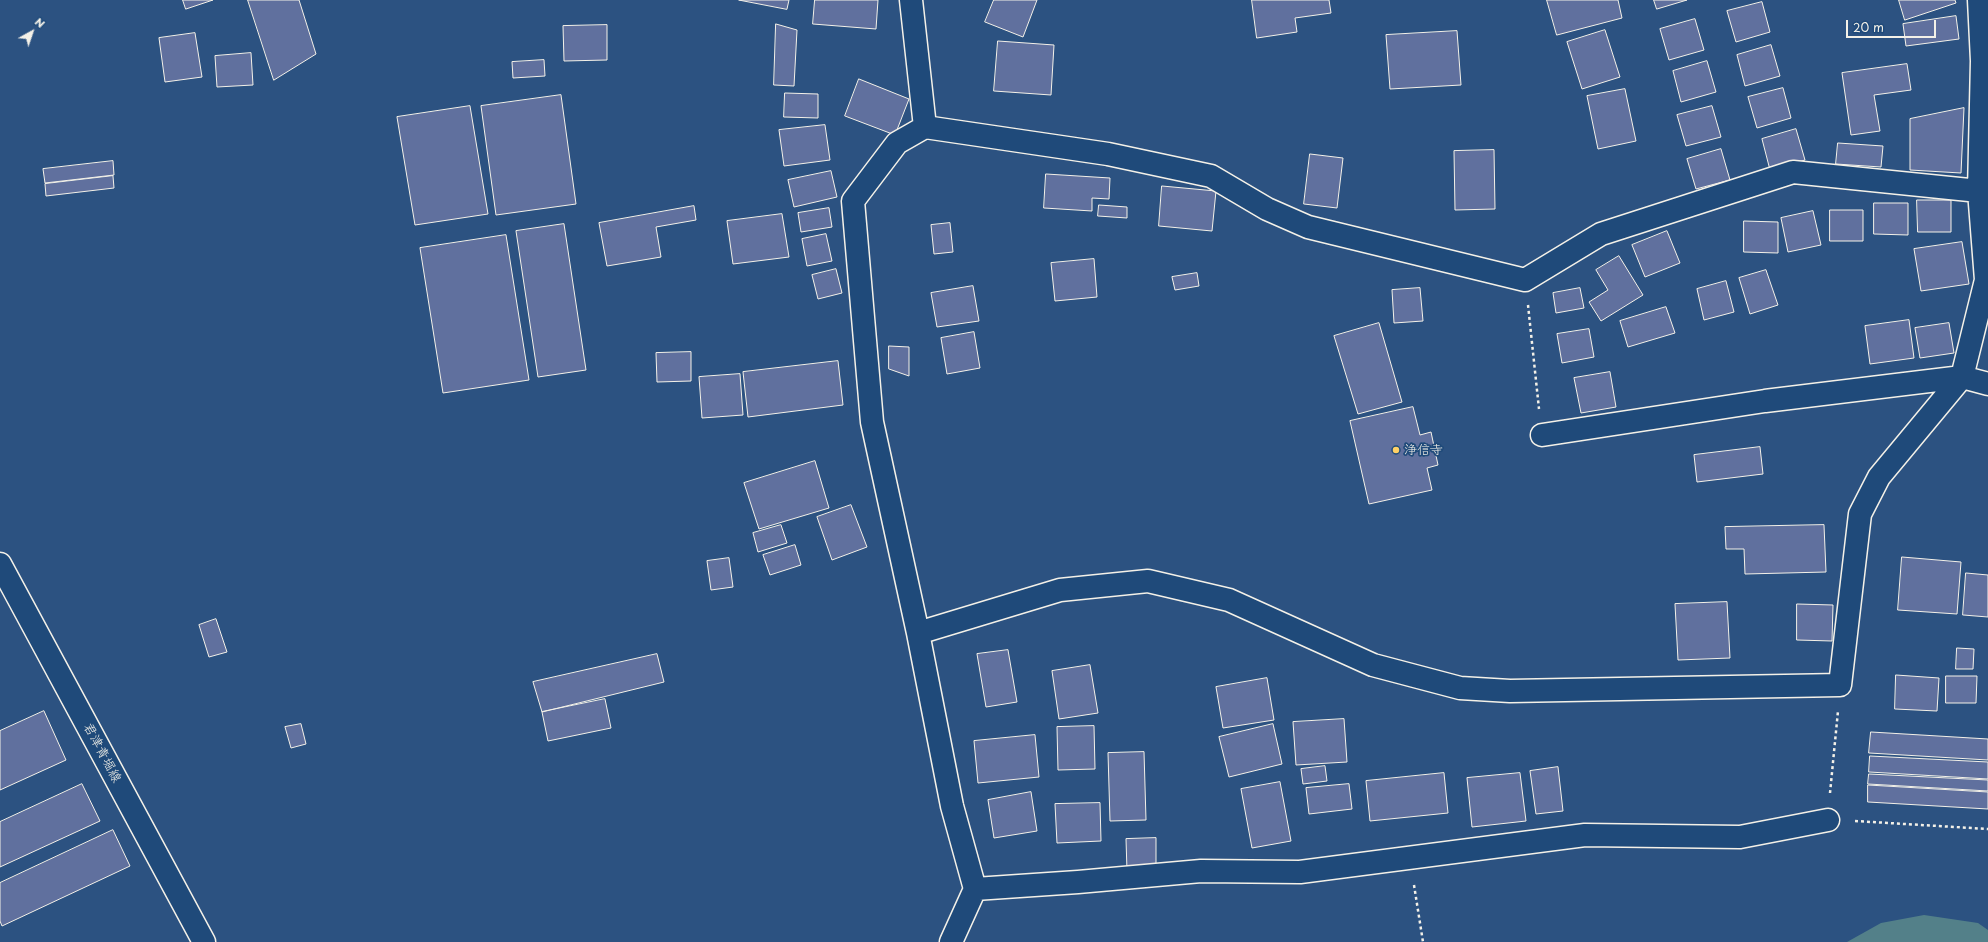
<!DOCTYPE html>
<html>
<head>
<meta charset="utf-8">
<style>
  body { margin:0 }
  #map { position:relative; width:1988px; height:942px; overflow:hidden; background:#2c5281; font-family:"Playpen Sans",sans-serif }
  canvas { display:block }
  .north { position:absolute; left:12px; top:12px; width:40px; height:40px; -webkit-text-stroke:3px #1f4a7a; paint-order:stroke; rotate:40deg; font-size:11px; font-weight:700; line-height:16px; text-align:center; color:#f4f1e8 }
  .north::after { content:''; display:block; margin:auto; width:14px; height:18px; background:#f4f1e8; clip-path:polygon(50% 0,100% 100%,50% 72%,0 100%) }
  .scale { position:absolute; left:1846px; top:20px; width:90px; height:18px; box-sizing:border-box; border:2px solid #f4f1e8; border-top:0; padding-left:5px; font-size:12px; line-height:14px; white-space:nowrap; color:#f4f1e8; -webkit-text-stroke:3px #1f4a7a; paint-order:stroke }
</style>
</head>
<body>
<div id="map">
<canvas width="1988" height="942"></canvas>
<div class="north">N</div>
<div class="scale">20 m</div>
</div>
<script>
const context = document.querySelector('canvas').getContext('2d');
context.lineJoin = 'round';
function fillPath(path, color) {
  context.fillStyle = color;
  context.fill(path, 'evenodd');
}
function strokePath(path, color, width, dash) {
  context.strokeStyle = color;
  context.lineWidth = width;
  context.lineCap = dash ? 'butt' : 'round';
  context.setLineDash(dash || []);
  context.stroke(path);
}
function write(font, color, halo, rows, align = 'center') {
  context.font = font + ' "Playpen Sans","Klee One",sans-serif';
  context.lineWidth = 3.5;
  context.setLineDash([]);
  context.textBaseline = 'middle';
  context.strokeStyle = halo;
  context.fillStyle = color;
  for (const [text, x, y, turn = 0] of rows) {
    context.save();
    context.translate(x, y);
    context.rotate((+turn || 0) * Math.PI / 180);
    context.textAlign = isNaN(turn) ? turn : align;
    if (halo) context.strokeText(text, 0, 0);
    context.fillText(text, 0, 0);
    context.restore();
  }
}
fillPath(new Path2D(`
  M1924 915 1978 923 1988 930V942H1847L1881 923Z`), '#538089');
const building = new Path2D(`
  M183 0H213L186 9Z
  M248 0H299L316 54 274 80Z
  M739 0H789L787 9Z
  M815 0H878L876 29 813 24Z
  M994 0H1037L1023 37 985 22Z
  M1252 0H1329L1331 13 1295 18 1297 32 1257 38Z
  M1547 0H1618L1622 18 1557 35Z
  M1654 0H1687L1657 9Z
  M1899 0H1955L1956 3 1905 20Z
  M1762 2 1770 32 1736 42 1727 11Z
  M1956 16 1959 39 1906 46 1903 24Z
  M1695 19 1704 50 1669 60 1660 29Z
  M776 24 797 30 794 86 774 85Z
  M607 25V60L564 61 563 26Z
  M1605 30 1620 77 1582 89 1567 42Z
  M1457 31 1461 85 1390 89 1386 35Z
  M195 33 202 77 165 82 159 38Z
  M998 41 1054 45 1051 95 994 91Z
  M1771 45 1780 76 1745 86 1737 55Z
  M251 53 253 85 217 87 215 56Z
  M544 60 545 76 513 78 512 62Z
  M1707 61 1716 92 1681 102 1673 71Z
  M1907 64 1911 90 1874 95 1880 131 1851 135 1842 73Z
  M859 79 909 99 895 135 845 116Z
  M1783 88 1791 118 1757 128 1748 97Z
  M1625 89 1636 141 1598 149 1587 96Z
  M785 93 818 94V118L784 117Z
  M561 95 576 204 496 215 481 106Z
  M470 106 488 214 415 225 397 117Z
  M1712 106 1721 137 1686 146 1677 115Z
  M1964 108 1961 173 1910 170V119Z
  M825 125 830 160 784 166 779 130Z
  M1796 129 1805 160 1770 170 1762 139Z
  M1838 143 1883 146 1881 167 1836 164Z
  M1721 149 1730 180 1696 189 1687 159Z
  M1494 150 1495 209 1455 210 1454 151Z
  M1310 154 1343 158 1337 208 1304 204Z
  M113 161 114 175 45 183 43 169Z
  M831 171 837 197 794 207 788 180Z
  M1046 174 1110 178 1109 199 1092 198V211L1044 208Z
  M113 176 114 188 46 196 45 184Z
  M1162 186 1216 191 1212 231 1159 226Z
  M1917 200H1951V232H1918Z
  M1874 203H1908V235L1874 234Z
  M1099 205 1127 207V218L1098 216Z
  M694 206 696 220 656 227 661 257 607 266 599 223Z
  M829 208 832 227 801 232 798 213Z
  M1830 210H1863V241H1830Z
  M1813 211 1821 245 1788 252 1781 218Z
  M782 214 789 257 733 264 727 221Z
  M1744 221 1778 222V253L1744 252Z
  M950 223 953 252 934 254 931 225Z
  M564 224 586 370 538 377 516 231Z
  M1667 231 1680 263 1645 277 1632 245Z
  M826 234 832 261 807 266 802 239Z
  M506 235 529 380 443 393 420 248Z
  M1962 242 1969 284 1921 291 1914 249Z
  M1619 256 1643 295 1601 321 1589 302 1608 290 1596 270Z
  M1094 259 1097 297 1055 301 1051 263Z
  M836 269 842 293 818 299 812 275Z
  M1766 270 1778 305 1750 314 1739 278Z
  M1197 273 1199 286 1175 290 1172 277Z
  M1726 281 1734 312 1704 320 1697 289Z
  M973 286 979 321 937 327 931 293Z
  M1420 288 1423 321 1394 323 1392 290Z
  M1580 288 1584 308 1556 313 1553 293Z
  M1666 307 1675 333 1628 347 1620 321Z
  M1909 320 1914 358 1870 364 1865 326Z
  M1379 323 1402 402 1358 414 1334 336Z
  M1949 323 1954 353 1920 358 1915 328Z
  M1589 329 1594 357 1562 363 1557 334Z
  M974 332 980 368 947 374 941 338Z
  M889 346 909 347V376L889 369Z
  M691 352V381L657 382 656 353Z
  M838 361 843 405 748 417 743 372Z
  M1610 372 1616 407 1581 413 1574 378Z
  M740 374 743 415 702 418 699 377Z
  M1413 407 1420 435 1431 432 1438 465 1427 468 1432 490 1369 504 1350 421Z
  M1760 447 1763 474 1697 482 1694 455Z
  M815 461 829 508 759 529 744 483Z
  M851 505 867 547 832 560 817 517Z
  M781 525 787 543 758 552 753 533Z
  M1824 525 1826 572 1745 574 1744 549H1726L1725 527Z
  M795 545 801 565 770 575 763 555Z
  M1902 557 1961 562 1957 614 1898 610Z
  M729 558 733 587 711 590 707 561Z
  M1966 573 1988 575V617L1963 615Z
  M1727 602 1730 658 1678 660 1675 604Z
  M1797 604 1833 605 1832 641 1797 640Z
  M216 619 227 652 209 657 199 625Z
  M1957 648 1974 649 1973 669H1956Z
  M1008 650 1017 702 986 707 977 654Z
  M657 654 664 682 542 712 533 682Z
  M1090 665 1098 713 1059 719 1052 671Z
  M1896 675 1939 678 1937 711 1895 709Z
  M1946 676H1977L1976 703H1946Z
  M1267 678 1274 720 1223 728 1216 687Z
  M605 699 611 728 548 741 542 712Z
  M44 711 66 760 0 790V731Z
  M1344 719 1347 762 1296 765 1293 722Z
  M301 724 306 744 291 748 285 727Z
  M1273 724 1282 764 1229 777 1219 737Z
  M1094 726 1095 769 1058 770 1057 727Z
  M1871 732 1988 739V760L1869 753Z
  M1035 735 1039 777 978 783 974 741Z
  M1144 752 1146 820 1110 821 1108 753Z
  M1870 756 1988 762V779L1869 772Z
  M1325 766 1327 781 1303 784 1301 769Z
  M1558 767 1563 811 1536 814 1530 771Z
  M1444 773 1448 813 1370 821 1366 781Z
  M1520 773 1526 821 1472 827 1467 778Z
  M1869 774 1988 780V791L1868 784Z
  M1280 782 1291 841 1252 848 1241 789Z
  M82 784 100 821 0 867V822Z
  M1349 784 1352 809 1309 814 1306 788Z
  M1868 785 1988 792V809L1868 802Z
  M1031 792 1037 831 994 838 988 800Z
  M1100 803 1101 841 1057 843 1055 804Z
  M113 830 130 866 2 926 0 921V883Z
  M1156 838V870L1127 871 1126 839Z`);
fillPath(building, '#60709e');
strokePath(building, '#f4f1e8', 1);
const minor = new Path2D(`
  M911 0 925 127
  M1542 435 1765 401 1962 377 1988 384
  M918 633 1060 590 1148 581 1229 600 1373 665 1460 688 1510 691 1840 685 1860 514 1879 477 1962 377 1986 280 1979 191 1982 61 1979 0
  M975 889 1078 882 1201 871 1300 872 1585 835 1740 837 1828 820
  M951 942 975 889 952 806 918 633 872 422 853 201 897 143 925 127 1108 154 1211 176 1267 209 1308 227 1525 280 1601 234 1793 172 1979 191`);
const major = new Path2D(`
  M0 564 204 942`);
strokePath(minor, '#f4f1e8', 25);
strokePath(major, '#f4f1e8', 25);
strokePath(new Path2D(`
  M1528 305 1539 409
  M1830 793 1838 711
  M1855 821 1988 829
  M1414 885 1423 942`), '#f4f1e8', 2.5, [3, 3]);
strokePath(minor, '#1f4a7a', 22);
strokePath(major, '#1f4a7a', 22);
for (const [x, y, r, color] of [
  [1396,450,4,"#ffd166"]
]) {
  const dot = new Path2D();
  dot.arc(x, y, r, 0, 2 * Math.PI);
  context.fillStyle = color;
  context.fill(dot);
  strokePath(dot, '#1f4a7a', 1.5);
}
write('13px', '#f4f1e8', '#1f4a7a', [
  ["浄信寺",1404,450]
], 'left');
write('13px', '#f4f1e8', '#1f4a7a', [
  ["君津青堀線",102,753,62]
]);
</script>
</body>
</html>
